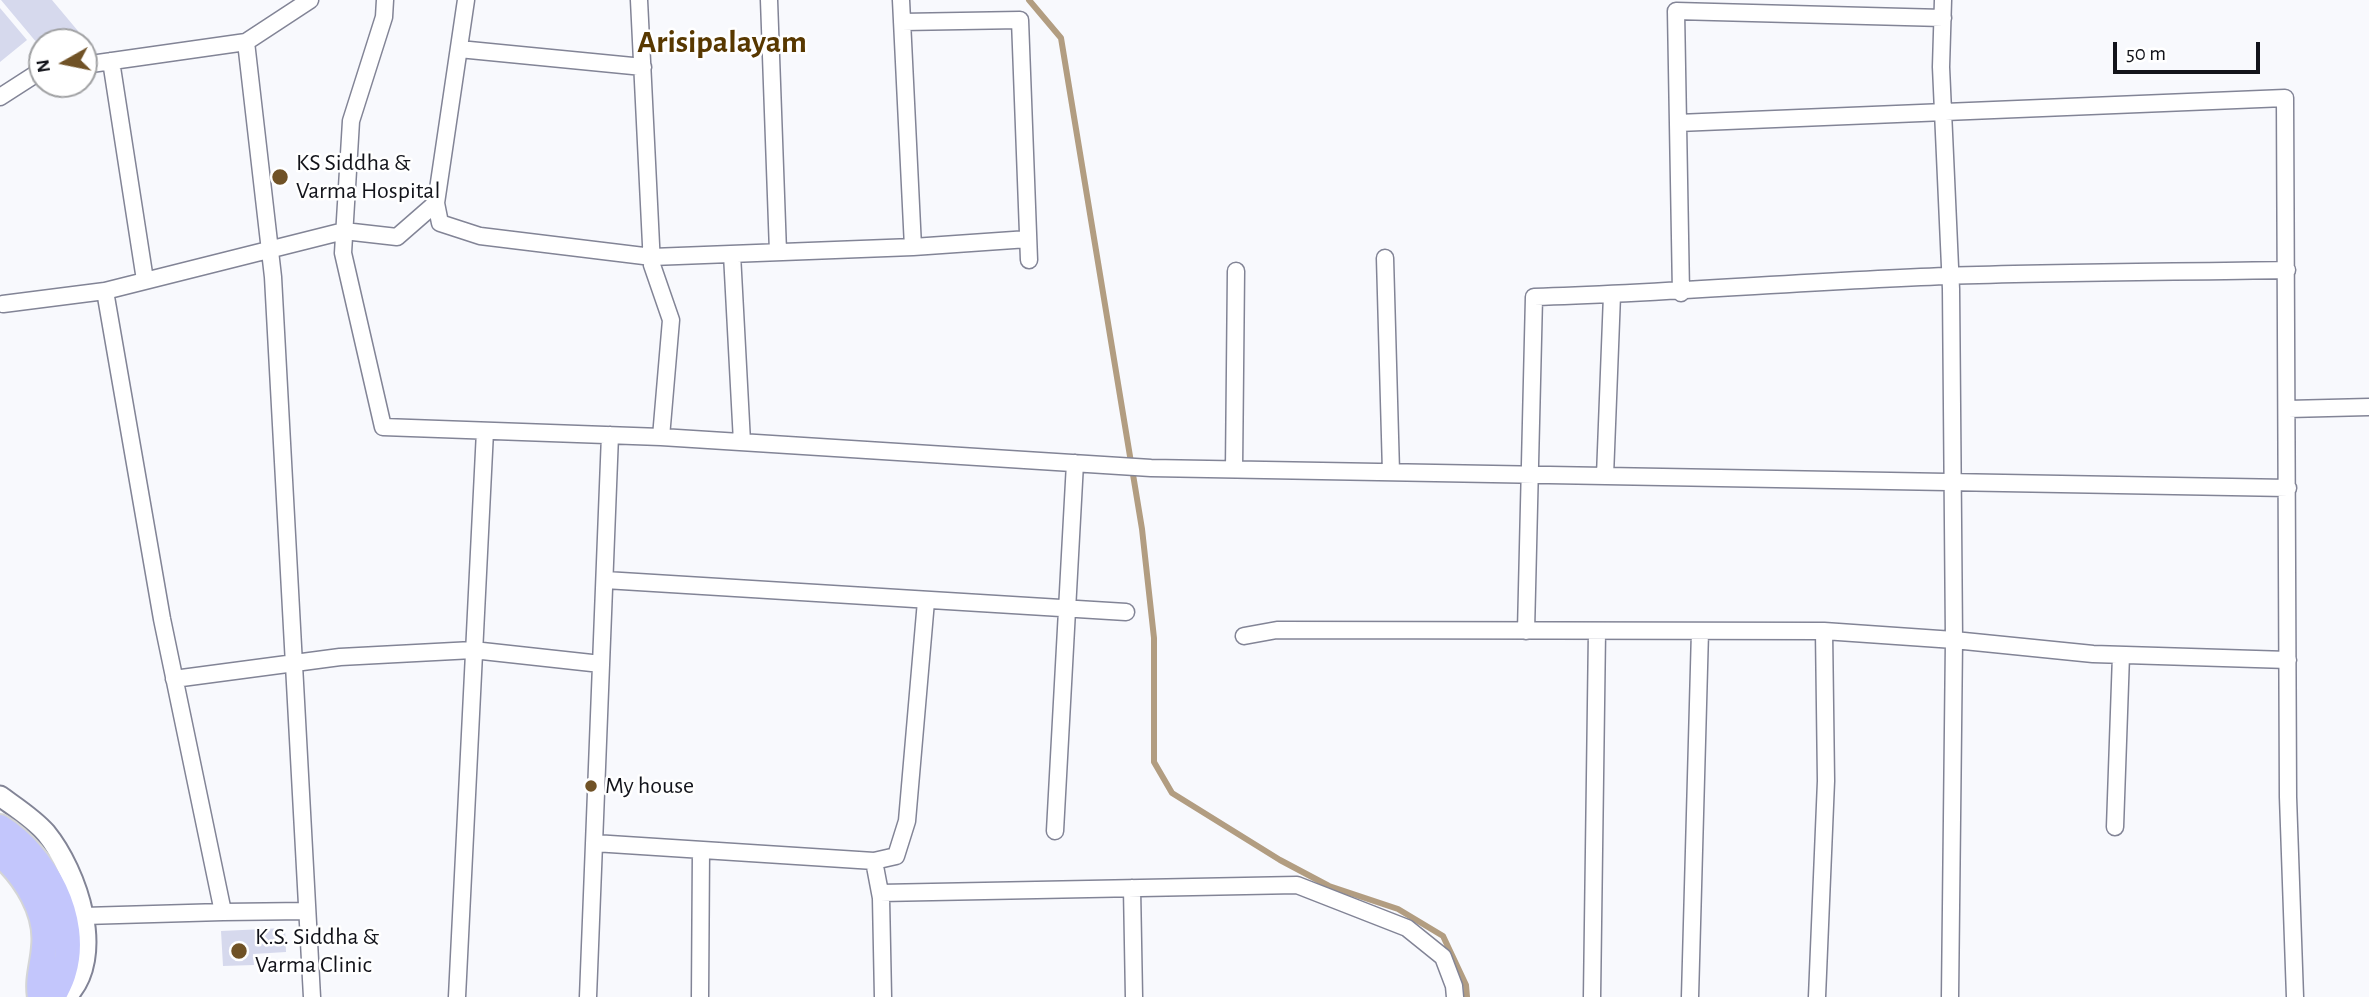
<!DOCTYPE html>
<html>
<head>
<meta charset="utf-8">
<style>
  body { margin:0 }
  #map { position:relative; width:2369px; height:997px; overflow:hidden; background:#f8f9fd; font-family:"Alegreya Sans",sans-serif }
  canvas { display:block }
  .north { position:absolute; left:28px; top:28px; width:70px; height:70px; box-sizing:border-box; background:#fff; border:2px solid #a0a1a3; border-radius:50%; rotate:261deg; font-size:19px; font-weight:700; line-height:28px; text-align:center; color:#12131a }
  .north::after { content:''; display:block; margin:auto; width:24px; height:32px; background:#705226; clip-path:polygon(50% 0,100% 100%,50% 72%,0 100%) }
  .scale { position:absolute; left:2113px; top:42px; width:147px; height:32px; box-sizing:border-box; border:4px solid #12131a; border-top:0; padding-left:9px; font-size:21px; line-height:24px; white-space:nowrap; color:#12131a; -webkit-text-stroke:5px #fff; paint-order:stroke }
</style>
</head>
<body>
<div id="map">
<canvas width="2369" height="997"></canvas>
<div class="north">N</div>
<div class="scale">50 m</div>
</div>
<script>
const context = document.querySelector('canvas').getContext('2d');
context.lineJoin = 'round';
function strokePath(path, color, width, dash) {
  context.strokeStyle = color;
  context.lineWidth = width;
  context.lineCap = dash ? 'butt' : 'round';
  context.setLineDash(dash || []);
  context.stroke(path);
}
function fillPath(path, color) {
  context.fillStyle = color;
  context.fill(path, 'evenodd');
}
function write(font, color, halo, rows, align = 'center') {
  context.font = font + ' "Alegreya Sans",sans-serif';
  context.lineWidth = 5;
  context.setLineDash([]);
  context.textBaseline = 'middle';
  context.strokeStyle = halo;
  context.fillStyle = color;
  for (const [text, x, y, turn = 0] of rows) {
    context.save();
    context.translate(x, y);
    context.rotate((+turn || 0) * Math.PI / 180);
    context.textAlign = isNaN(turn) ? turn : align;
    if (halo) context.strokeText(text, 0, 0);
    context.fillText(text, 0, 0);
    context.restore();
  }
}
strokePath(new Path2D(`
  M1029 0 1061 38 1142 529 1154 638V762L1172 793 1280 860 1329 886 1398 909 1443 936 1466 985 1467 997`), '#b29d81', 6);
fillPath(new Path2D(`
  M1 0H52L78 31 64 42H42V49Z
  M0 8 27 40 0 62Z
  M285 928 286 952 253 954 254 965 223 966 221 931Z`), '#d6d9ed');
const minor = new Path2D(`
  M385 0 384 17 351 121 343 253 383 427 661 437 1151 468 2288 488
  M639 0 652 265 671 320 661 437
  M769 0 778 252
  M902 22 1020 20 1029 260
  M246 42 273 277 312 997
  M459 49 643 67
  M111 61 145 280
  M84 65 246 42 310 0
  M0 97 42 70
  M1678 123 2285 98 2288 797 2295 997
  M436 203 466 0
  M913 247 1028 239
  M732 254 742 442
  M1385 258 1391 472
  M1681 293 1676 11 1943 18
  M3 304 105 291
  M2288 409 2369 407
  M1234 469 1236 271
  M1605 476 1612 295
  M605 580 1126 612
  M1526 631 1534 297C1672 293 1809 281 1947 276 2061 272 2174 272 2287 270
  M1244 636 1277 630 1824 631
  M174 679 340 657 473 650 601 664
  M2115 827 2121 655
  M1055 831 1075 463
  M594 843 874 861 881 898 883 997
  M874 861 896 856 907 821 926 601
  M1132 888 1134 997
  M880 893 1297 885 1407 928 1443 957 1454 986 1455 997
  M223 912 307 911
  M84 916 223 912 162 619 105 291 344 231 397 237 436 203 440 223 480 236 652 257 913 247 901 0
  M457 997 485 431
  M588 997 610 435
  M700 997 701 850
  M1592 997 1597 631
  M1690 997 1700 631
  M1817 997 1826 781 1824 631 1954 640 1951 289 1941 67 1943 0
  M1950 997 1954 640 2093 654 2288 660`);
const tertiary = new Path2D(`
  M0 796C15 807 34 819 46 833 77 871 107 957 66 997`);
const primary = new Path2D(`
  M0 827C45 855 80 919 64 972 62 981 57 989 53 997
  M0 854C25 876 48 912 44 947 43 964 37 979 40 997`);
strokePath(minor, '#828496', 19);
strokePath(tertiary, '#828496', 23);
strokePath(primary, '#d4d5d6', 28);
strokePath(minor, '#fff', 16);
strokePath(tertiary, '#fff', 19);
strokePath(primary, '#c3c6fc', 24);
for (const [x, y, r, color] of [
  [280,177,9,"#705226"],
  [591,786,7,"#705226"],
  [239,951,9,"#705226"]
]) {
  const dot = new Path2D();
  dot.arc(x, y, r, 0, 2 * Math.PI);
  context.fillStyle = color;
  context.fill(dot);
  strokePath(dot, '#fff', 2.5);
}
write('24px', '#12131a', '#fff', [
  ["KS Siddha &",296,163],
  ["Varma Hospital",296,191],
  ["My house",605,786],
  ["K.S. Siddha &",255,937],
  ["Varma Clinic",255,965]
], 'left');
write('bold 32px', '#583800', '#fff', [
  ["Arisipalayam",722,42]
]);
</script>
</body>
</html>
